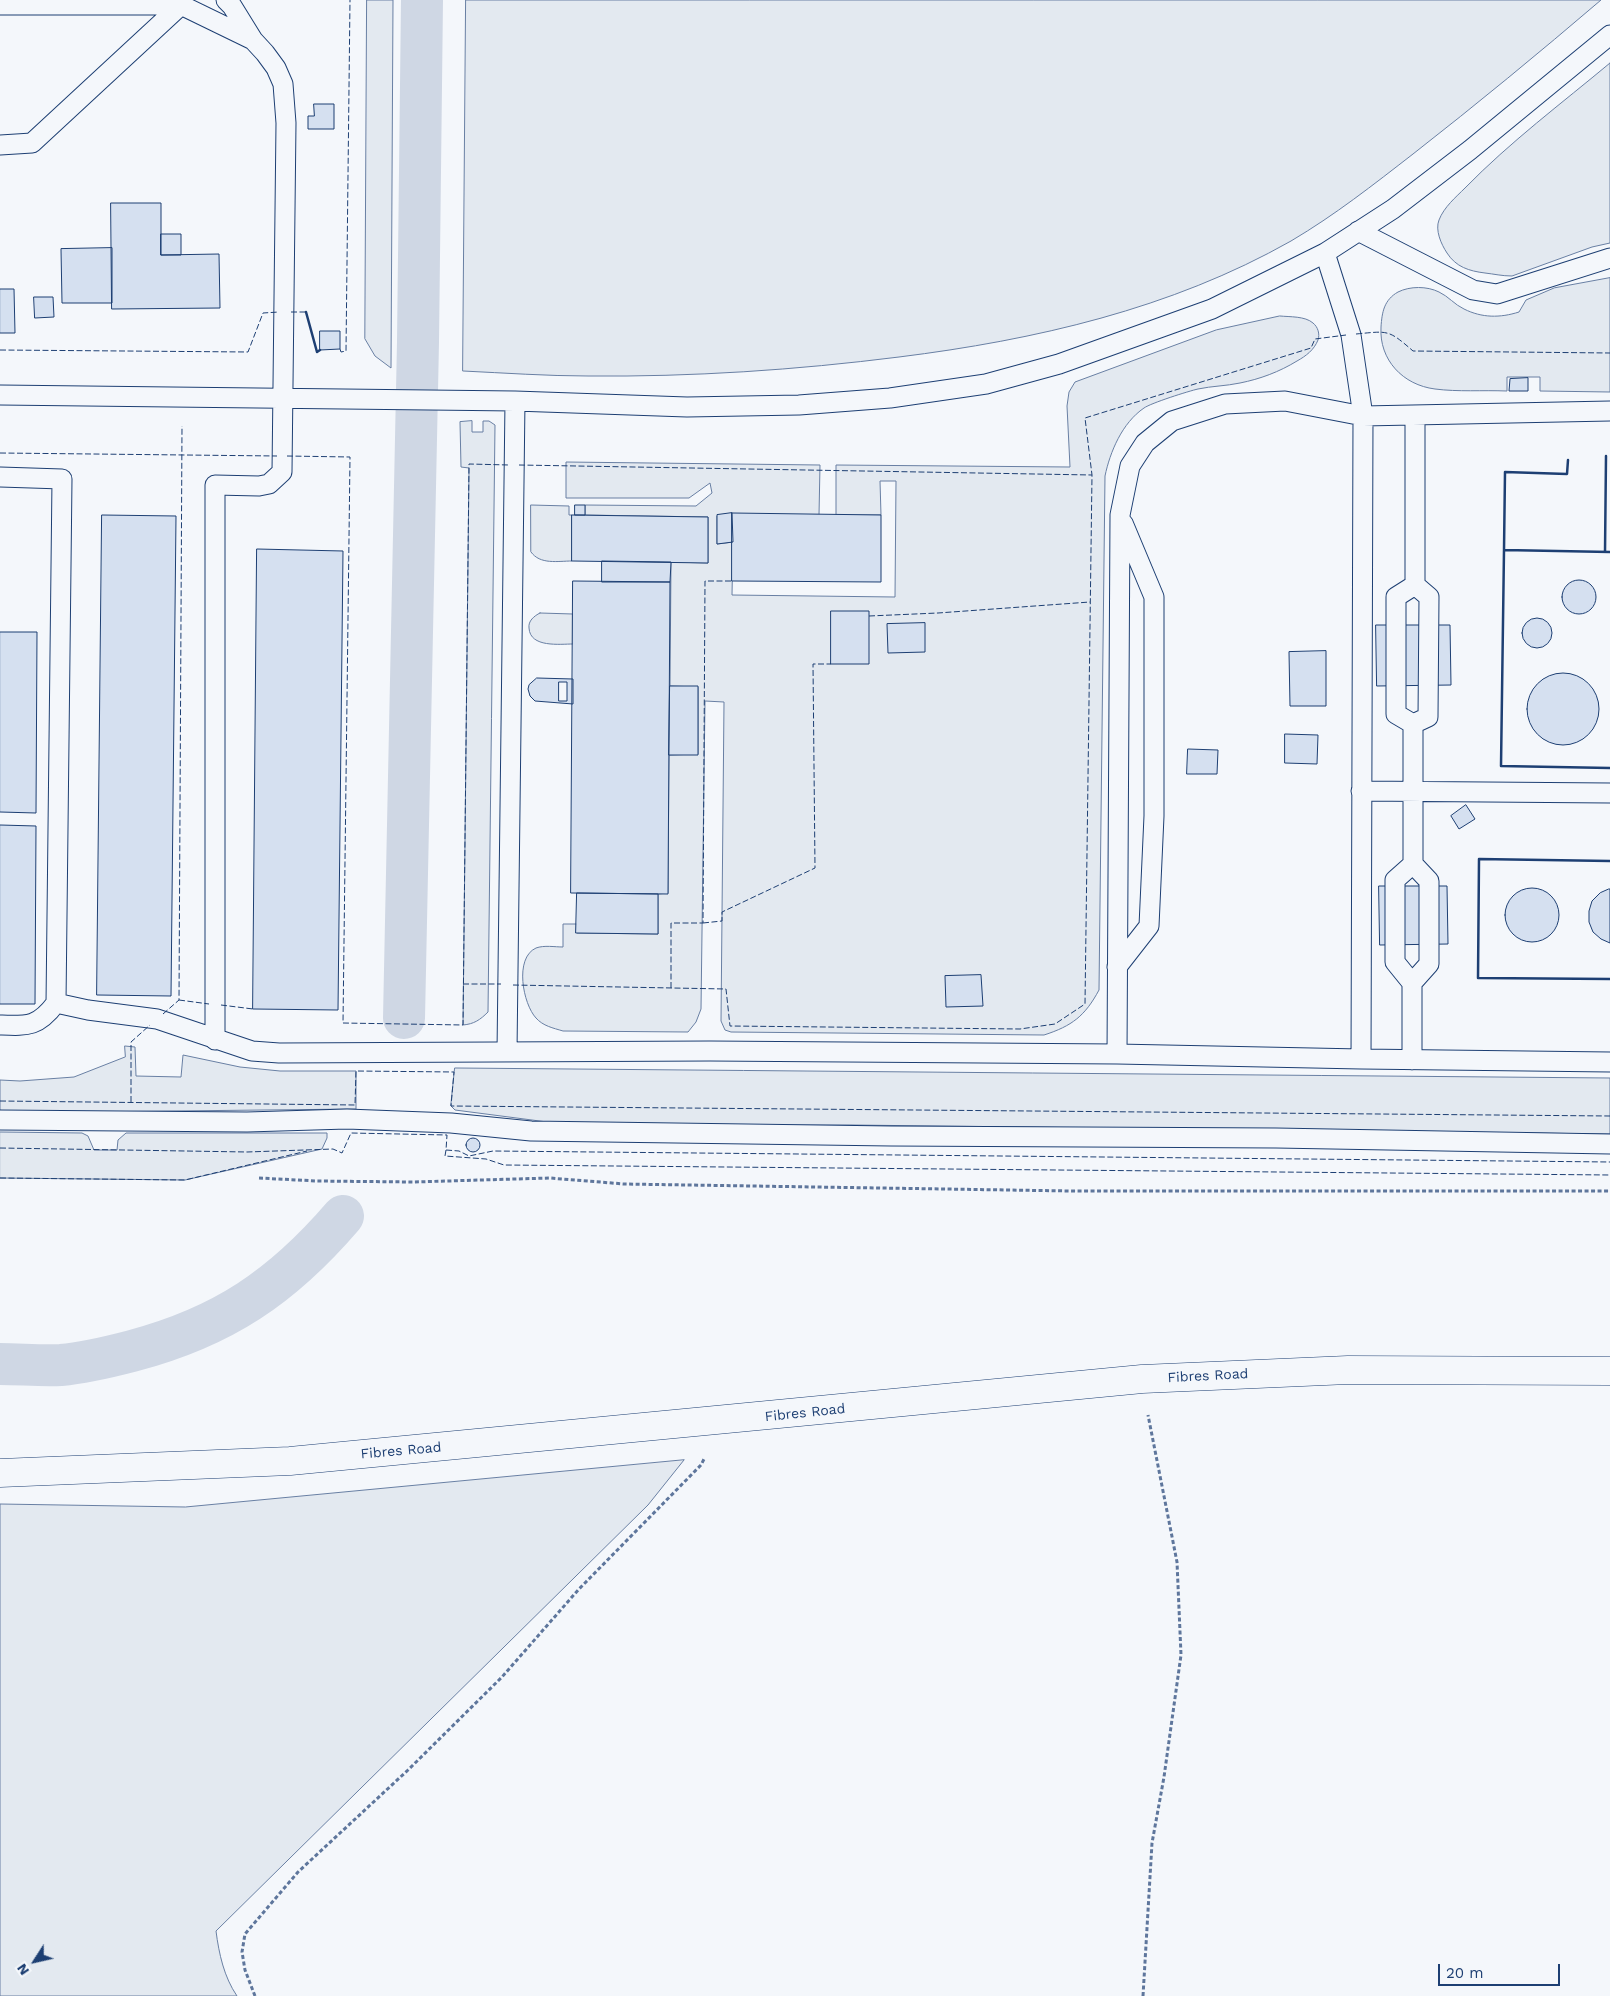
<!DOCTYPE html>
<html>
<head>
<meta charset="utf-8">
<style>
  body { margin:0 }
  #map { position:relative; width:1610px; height:1996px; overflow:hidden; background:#f4f7fb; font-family:"Work Sans",sans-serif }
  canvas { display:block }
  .north { position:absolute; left:10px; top:1936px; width:50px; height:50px; -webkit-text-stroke:4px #f4f7fb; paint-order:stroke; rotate:235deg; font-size:14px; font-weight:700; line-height:20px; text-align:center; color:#1d3f73 }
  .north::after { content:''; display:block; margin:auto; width:18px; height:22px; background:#1d3f73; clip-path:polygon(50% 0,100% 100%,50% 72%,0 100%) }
  .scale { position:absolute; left:1438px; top:1964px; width:122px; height:22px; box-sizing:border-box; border:2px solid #1d3f73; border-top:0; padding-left:6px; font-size:15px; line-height:18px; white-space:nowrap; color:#1d3f73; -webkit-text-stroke:4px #f4f7fb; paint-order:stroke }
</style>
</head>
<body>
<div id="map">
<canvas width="1610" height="1996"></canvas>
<div class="north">N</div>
<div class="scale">20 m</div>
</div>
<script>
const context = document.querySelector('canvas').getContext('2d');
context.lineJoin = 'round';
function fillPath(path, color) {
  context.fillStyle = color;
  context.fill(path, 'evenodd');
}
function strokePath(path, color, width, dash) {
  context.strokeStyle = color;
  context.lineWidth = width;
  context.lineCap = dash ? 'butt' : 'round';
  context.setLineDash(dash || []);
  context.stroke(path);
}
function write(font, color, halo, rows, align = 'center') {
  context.font = font + ' "Work Sans",sans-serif';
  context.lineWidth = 4;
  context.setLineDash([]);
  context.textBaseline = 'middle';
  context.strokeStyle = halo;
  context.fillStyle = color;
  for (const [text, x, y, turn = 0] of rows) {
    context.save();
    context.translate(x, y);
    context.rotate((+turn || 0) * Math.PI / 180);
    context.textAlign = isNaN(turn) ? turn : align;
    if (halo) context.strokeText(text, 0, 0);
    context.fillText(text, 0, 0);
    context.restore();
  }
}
const green = new Path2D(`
  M367 0H393L391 368 375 356 365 339Z
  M466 0H1601C1539 53 1477 104 1413 154 1373 185 1335 215 1291 241 1171 309 1035 340 899 357 796 370 692 377 588 376 547 376 505 373 463 371Z
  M1610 63V243L1592 247 1512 276C1502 276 1494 274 1485 273 1469 271 1456 267 1447 253 1441 244 1435 230 1439 220 1444 207 1456 197 1465 188 1510 142 1562 103 1610 63Z
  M1610 278V392L1540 391V377H1507V391C1483 390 1458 392 1435 389 1403 385 1379 360 1381 327 1382 312 1384 300 1398 292 1410 286 1427 286 1439 292 1448 296 1455 305 1464 309 1482 318 1500 318 1519 312L1526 300 1554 288Z
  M1280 316C1290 317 1305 316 1313 323 1318 327 1320 334 1318 340 1314 350 1306 356 1297 361 1279 372 1260 379 1240 383 1226 386 1212 386 1198 389 1189 391 1151 403 1144 408 1122 423 1110 452 1105 476L1099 990C1085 1016 1072 1026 1044 1035L731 1032 725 1030 721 1021 724 702 705 701 701 1009 696 1022 688 1032 563 1031C553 1028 543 1026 536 1018 523 1004 514 958 536 948 544 945 555 947 563 947V924H577V933L658 934V894L668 893 669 755 698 754V687L670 686 671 562 708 563V517L585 515V505L696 506 712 493 710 483 689 498H566V462L820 465 819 515 717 516V544L733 542 732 595 895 597 896 481H880L881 515H836V465L1070 467 1067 406 1069 392 1075 382 1216 330Z
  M472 421V432H483V421H489L495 425 488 1012C480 1020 474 1024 463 1025L469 468 461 467 460 422Z
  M531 505 569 506V515H572V561C558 561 540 565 531 552Z
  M540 613 573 614V644C560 644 530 648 529 628 528 621 534 616 540 613Z
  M125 1046 135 1047 136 1076 181 1077 183 1055 240 1067 280 1071H356V1109L80 1112 0 1111V1080L20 1081 74 1077 125 1057Z
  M455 1068 1610 1078V1134L852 1125 578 1126 455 1110 451 1106Z
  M0 1132 82 1133 88 1136 94 1150H117L118 1140 126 1133H327V1138L322 1149 185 1180 0 1178Z
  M684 1460 648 1505 216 1931C219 1954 224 1977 237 1996H0V1504L185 1507Z`);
fillPath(green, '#e3e9f0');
strokePath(green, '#687fa3', 1);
strokePath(new Path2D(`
  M404 1018 418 342 422 0
  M0 1364C20 1364 41 1366 61 1365 85 1363 109 1357 132 1351 223 1327 282 1287 343 1216`), '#cfd7e4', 42);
const building = new Path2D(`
  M314 104H334V129H308V116H314Z
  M111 203H161V255L219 254 220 308 112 309Z
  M161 234H181V255H161Z
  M112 248V303H62L61 249Z
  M0 289H14L15 333H0Z
  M34 297H53L54 317 35 318Z
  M320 331H340V349L320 350Z
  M1528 378V391H1509L1510 379Z
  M575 505H585V515H575Z
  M732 513 881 515V582L732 581Z
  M732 513 733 542 717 544V515Z
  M102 515 176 516 171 996 97 995Z
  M572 515 708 517V563L572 561Z
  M257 549 343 551 338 1010 253 1009Z
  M602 561 671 562 670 582H602Z
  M1562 597a17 17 0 1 1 34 0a17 17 0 1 1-34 0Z
  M573 581 670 582 668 894 571 893Z
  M831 611H869V664H831Z
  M1522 633a15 15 0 1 1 30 0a15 15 0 1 1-30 0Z
  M925 623V652L888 653 887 624Z
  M1376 625H1450L1451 685 1377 686Z
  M0 632H37L36 813 0 812Z
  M1326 651V706H1290L1289 652Z
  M1527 709a36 36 0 1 1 72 0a36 36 0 1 1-72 0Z
  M537 678 573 679V704L535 701 530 696 528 689 529 685Z
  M559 682H567V701H559Z
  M670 686H698V755H669Z
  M1285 734 1318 735 1317 764 1285 763Z
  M1188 749 1218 750 1217 774H1187Z
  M1466 805 1475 819 1459 829 1451 816Z
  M0 825 36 826 35 1004H0Z
  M1379 886H1447L1448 944 1380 945Z
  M1505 915a27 27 0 1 1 54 0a27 27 0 1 1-54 0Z
  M1609 889H1610V943L1601 939 1593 932 1589 922V911L1592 901 1600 893Z
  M577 893 658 894V934L576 933Z
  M981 975 983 1006 946 1007 945 976Z
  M466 1145a7 7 0 1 1 14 0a7 7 0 1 1-14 0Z`);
fillPath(building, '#d5e0f0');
strokePath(building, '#1d3f73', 1);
const lane = new Path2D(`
  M226 0 232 6 253 40
  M0 5H181L253 40 265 53 276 68 283 84 286 123 282 472 269 484 259 486 215 485V1040
  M0 145 32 143 181 5 176 1
  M1358 231 1473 290 1497 294 1610 258
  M1325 253 1351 335 1363 416 1361 1059
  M0 395 515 401 687 407 799 405 890 398 986 384 1059 364 1212 309 1325 253 1393 209 1470 150 1610 35
  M0 477 62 479 56 1003C38 1027 28 1026 0 1025
  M1413 724 1428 717 1429 597 1415 585V415
  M1413 724 1396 714V597L1415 585
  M1361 791 1610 793
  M1117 967 1149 926 1154 816V597L1123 523
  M1412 983 1429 964V881L1413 864V724
  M56 1003 88 1010 157 1019 252 1051 279 1053 710 1051 1117 1054 1361 1059 1610 1062
  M507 1052 515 401
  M1117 1054 1120 515 1130 466 1145 443 1172 421 1225 404 1285 401 1363 416 1610 411
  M1412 1060V983L1395 962V880L1413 864
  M0 1120 247 1122 347 1119 451 1123 531 1131 891 1136 1276 1138 1610 1144`);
const street = new Path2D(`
  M0 1473 290 1461 1142 1379 1348 1370 1610 1371`);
strokePath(lane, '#1d3f73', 21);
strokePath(street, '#1d3f73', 29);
strokePath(new Path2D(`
  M259 1178 317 1181 413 1182 550 1178 624 1184 1072 1191H1610
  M255 1996 245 1970 242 1952 245 1934 298 1872 408 1770 502 1677 579 1589 701 1465 705 1457
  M1143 1996 1152 1843 1164 1777 1181 1655 1177 1562 1148 1415`), '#5e769c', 3, [4, 2.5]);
strokePath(lane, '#f4f7fb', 19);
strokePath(street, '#f4f7fb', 28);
strokePath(new Path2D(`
  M291 312H306
  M1356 334C1388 331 1388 329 1413 351L1610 353
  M340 349 341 352 346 351 350 0
  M0 350 248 352 263 313 279 312
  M0 453 277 456
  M287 456 350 457 343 1023 463 1025 469 464 509 465
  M519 465 1092 475
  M869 616 938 613 1090 602
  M703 923 722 921V912L815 868 813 664H831
  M463 984H501
  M513 985 726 989 730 1026 1020 1029 1055 1024 1085 1004 1092 475 1085 418 1311 348 1315 339 1346 335
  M671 988V923H703L705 581H732
  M179 1000 209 1004
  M221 1005 253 1009
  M163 1014 179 1000 182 426
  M0 1101 355 1105 356 1071 454 1072 451 1106 1610 1116
  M131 1102V1042L150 1025
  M0 1148 247 1152 333 1149 342 1153 351 1133 447 1135 446 1150 459 1151 469 1156 493 1151 1610 1162
  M446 1150 445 1156 486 1159 504 1165 1610 1175
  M0 1178 185 1180 307 1151`), '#1d3f73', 1, [6, 2.5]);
strokePath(new Path2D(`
  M306 312 317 352 320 350
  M1504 550 1505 472 1567 474 1568 460
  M1605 552 1606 456
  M1610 552 1504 550 1501 766 1610 768
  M1610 861 1479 859 1478 978 1610 979`), '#1d3f73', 2.5);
write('14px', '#1d3f73', '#f4f7fb', [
  ["Fibres Road",1208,1376,-3],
  ["Fibres Road",805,1413,-6],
  ["Fibres Road",401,1451,-5]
]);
</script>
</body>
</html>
